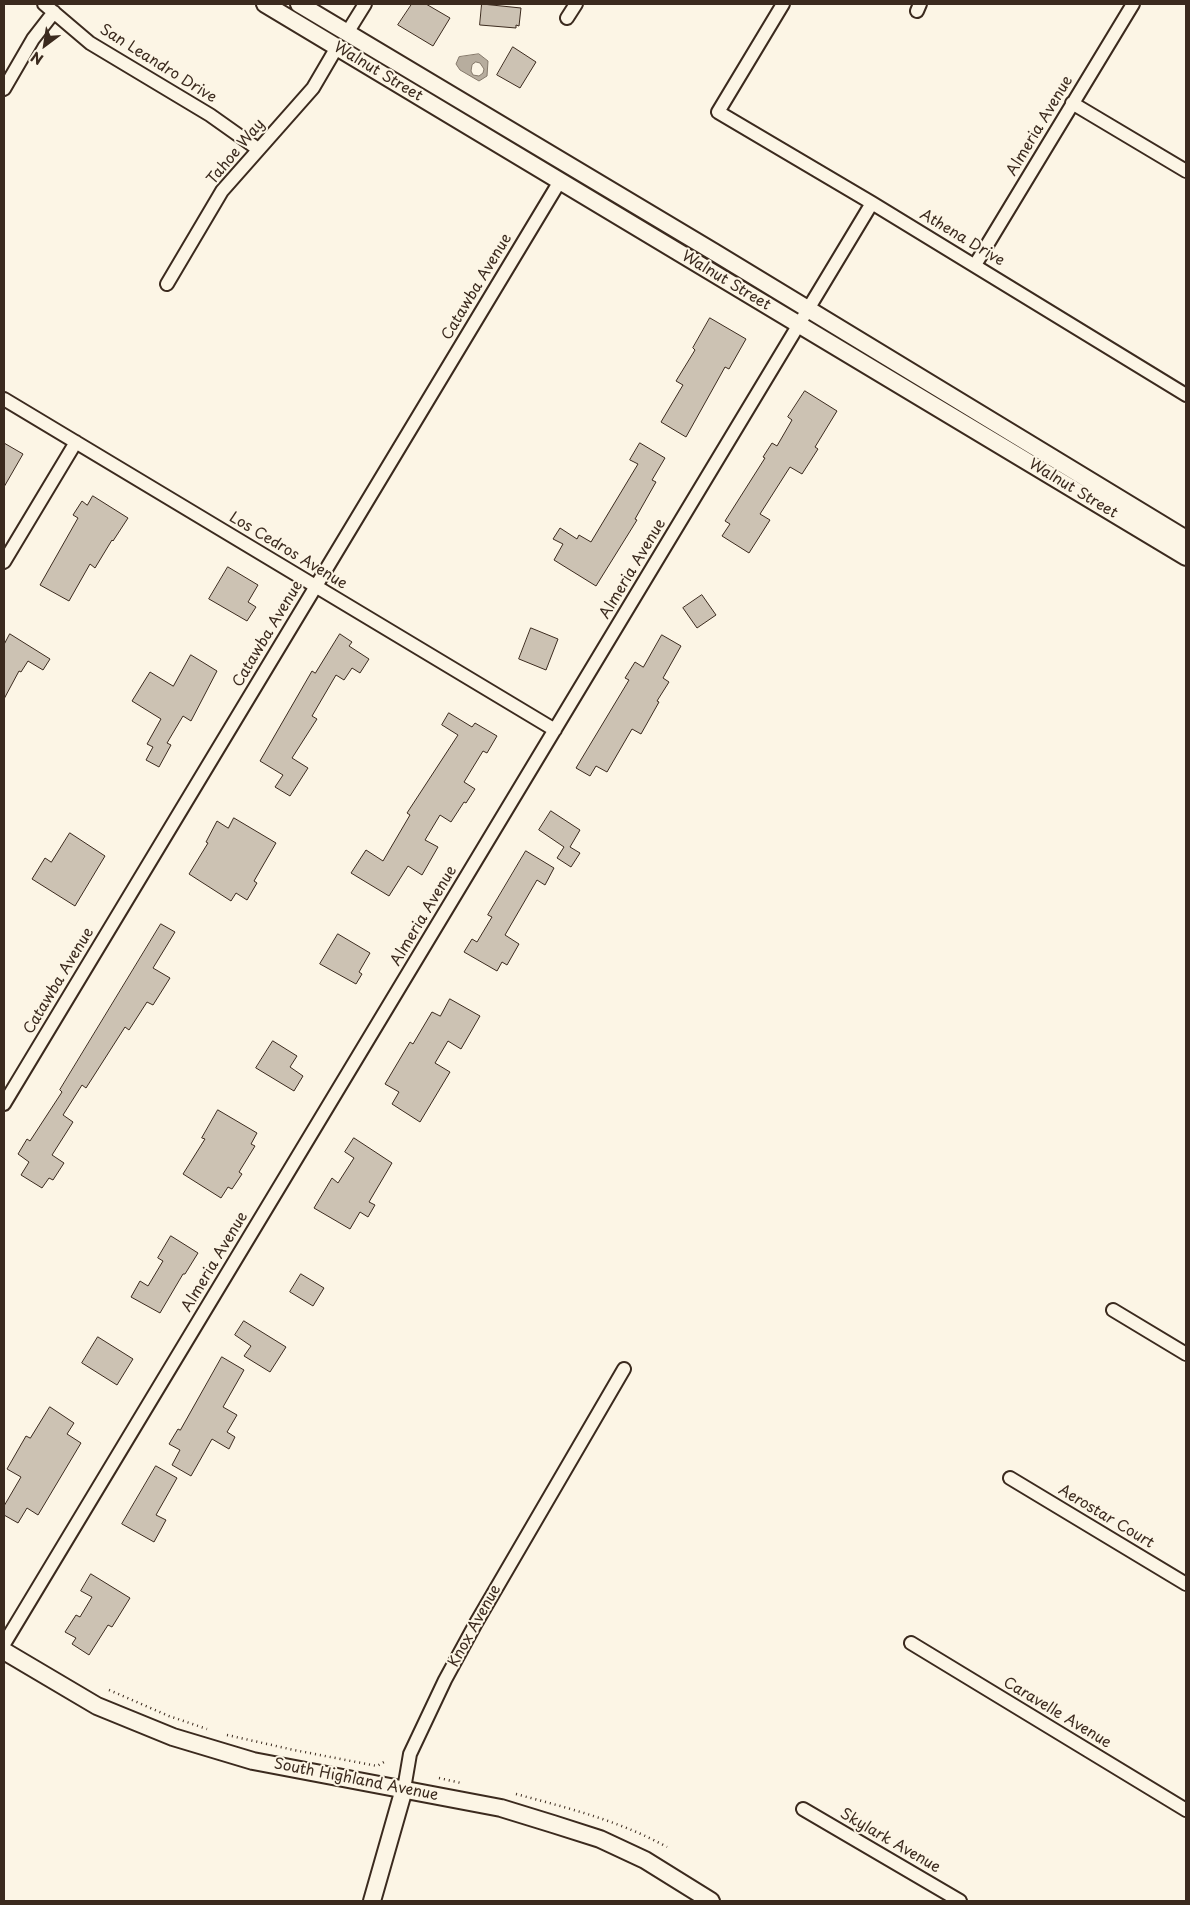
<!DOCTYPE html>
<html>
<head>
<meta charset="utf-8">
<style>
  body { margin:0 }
  #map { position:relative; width:1190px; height:1905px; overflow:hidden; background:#fcf5e5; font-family:"Playpen Sans",sans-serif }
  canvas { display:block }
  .frame { position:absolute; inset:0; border:5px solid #3b2a1e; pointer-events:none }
  .north { position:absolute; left:20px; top:20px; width:50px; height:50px; -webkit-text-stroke:4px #fcf5e5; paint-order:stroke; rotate:211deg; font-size:14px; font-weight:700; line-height:20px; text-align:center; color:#3b2a1e }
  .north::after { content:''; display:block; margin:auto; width:18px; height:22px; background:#3b2a1e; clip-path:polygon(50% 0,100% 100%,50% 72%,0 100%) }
</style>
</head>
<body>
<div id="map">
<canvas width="1190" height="1905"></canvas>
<div class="frame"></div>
<div class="north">N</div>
</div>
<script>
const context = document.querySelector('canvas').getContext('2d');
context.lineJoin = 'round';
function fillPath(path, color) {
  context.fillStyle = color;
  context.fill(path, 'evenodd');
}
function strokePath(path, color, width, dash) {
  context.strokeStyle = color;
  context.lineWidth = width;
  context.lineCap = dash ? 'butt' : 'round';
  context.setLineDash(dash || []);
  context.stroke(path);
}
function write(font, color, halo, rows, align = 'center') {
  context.font = font + ' "Playpen Sans",sans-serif';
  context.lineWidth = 4;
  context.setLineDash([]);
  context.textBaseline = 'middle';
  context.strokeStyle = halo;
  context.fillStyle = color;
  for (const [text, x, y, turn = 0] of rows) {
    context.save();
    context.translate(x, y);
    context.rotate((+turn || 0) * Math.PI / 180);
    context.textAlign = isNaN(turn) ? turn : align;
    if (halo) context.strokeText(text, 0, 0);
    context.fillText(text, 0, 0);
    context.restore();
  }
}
const water = new Path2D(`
  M479 54 488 61 487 76 479 81 460 70 456 64 459 57ZM476 62 480 63 484 69 483 73 479 76 473 75 471 71 472 65Z`);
fillPath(water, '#b7ad9e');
strokePath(water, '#85796b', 1);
const building = new Path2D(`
  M412 4H426L450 18 433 46 398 25Z
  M482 4 521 8 519 26 516 25V28L480 25Z
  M513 47 536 62 520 88 497 75Z
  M710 318 746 339 729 369 725 367 686 437 661 422 683 385 676 381 695 350 693 348Z
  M805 391 837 411 815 447 818 449 802 474 790 467 760 514 770 520 749 553 722 536 730 524 725 521 765 458 763 457 772 443 777 446 792 420 788 417Z
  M4 443 23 454 4 487Z
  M640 443 665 458 652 480 656 482 635 519 637 520 596 586 554 560 563 544 553 539 560 528 577 539 579 535 591 542 638 464 630 460Z
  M93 496 128 518 113 541 112 540 95 568 90 564 69 601 40 585 78 518 73 515 82 501 87 505Z
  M228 567 258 585 248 602 256 607 247 621 209 599Z
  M702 595 716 615 697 628 683 608Z
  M531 628 558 639 546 670 519 659Z
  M10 634 50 659 43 670 28 661 21 672 19 671 4 699V645Z
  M340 634 352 642 349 646 369 659 360 673 352 668 344 680 336 675 312 716 317 719 292 758 308 768 290 796 275 787 283 775 260 761 312 671 315 673Z
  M662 635 681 646 663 678 669 682 657 701 659 702 641 734 632 729 607 772 596 766 590 776 576 768 629 680 625 678 635 662 643 667Z
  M191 655 217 671 191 721 183 716 167 743 171 745 159 767 146 760 153 747 147 744 161 719 132 701 150 672 173 686Z
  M449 713 472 727 475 723 497 736 487 753 483 751 464 782 475 789 466 803 464 802 451 822 440 815 425 840 438 847 422 875 408 866 389 896 351 873 366 850 383 861 410 815 407 813 458 735 442 725Z
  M551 811 580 830 570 847 580 853 571 867 557 858 564 847 539 830Z
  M234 818 276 843 254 881 257 883 247 900 236 893 231 901 189 874 208 843 206 842 217 821 228 828Z
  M70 833 105 856 75 906 32 879 45 858 51 862Z
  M526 851 554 868 545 885 537 880 505 935 519 944 507 965 502 962 497 971 464 952 472 939 477 942 492 917 488 915Z
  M161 924 175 932 153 968 170 978 153 1005 147 1002 129 1030 125 1027 86 1088 82 1085 63 1115 73 1122 52 1155 64 1163 53 1180 49 1178 42 1188 21 1175 29 1162 18 1154 27 1139 30 1141 62 1092 60 1090Z
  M338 934 370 953 359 972 362 974 356 984 320 964Z
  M450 999 480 1016 461 1049 448 1041 435 1063 450 1072 420 1122 392 1104 399 1092 385 1084 410 1042 413 1044 432 1012 440 1016Z
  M273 1041 297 1056 290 1067 303 1076 294 1091 256 1068Z
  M218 1110 257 1133 251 1144 255 1146 239 1172 242 1174 232 1189 228 1187 221 1198 183 1174 205 1139 202 1138Z
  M354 1138 392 1163 369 1202 375 1205 368 1217 360 1212 350 1229 314 1208 332 1178 338 1183 354 1158 345 1152Z
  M171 1236 198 1253 185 1274H183L160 1313 131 1297 140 1281 148 1286 163 1261 158 1258Z
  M301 1274 324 1288 313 1306 290 1292Z
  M244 1321 286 1347 270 1372 244 1356 251 1346 235 1335Z
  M98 1337 133 1359 117 1385 82 1363Z
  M222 1357 244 1370 223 1407 237 1415 227 1432 235 1437 229 1449 212 1439 191 1476 172 1465 180 1450 169 1444 178 1429 180 1430Z
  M50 1407 74 1423 67 1434 81 1443 38 1515 27 1508 18 1523 4 1515V1506L21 1477 7 1469 26 1436 30 1438Z
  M156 1466 177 1478 156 1515 166 1520 154 1542 122 1524Z
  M91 1574 130 1598 112 1627 108 1625 89 1655 72 1644 76 1638 65 1632 76 1615 80 1617 92 1597 81 1591Z`);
fillPath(building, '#ccc2b3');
strokePath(building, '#3b2a1e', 1);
const minor = new Path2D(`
  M44 4 90 43 210 115 258 149
  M783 4 718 112 872 203 1186 395
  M917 11 920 4
  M567 18 576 4
  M347 33 365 4
  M4 89 33 39 54 12
  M1072 103 1186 171
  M975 265 1133 4
  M167 284 222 191 313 88 337 47
  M4 399 555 730
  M4 562 76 442
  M4 1104 560 181
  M1113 1310 1186 1354
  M1010 1478 1186 1584
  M911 1643 1186 1810
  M4 1644 872 203
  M404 1789 410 1754 445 1680 476 1623 624 1369
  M803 1809 960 1901`);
const tertiary = new Path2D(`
  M265 4 1186 557
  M299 4 714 252 1186 539
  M4 1651 97 1706 173 1737 253 1761 501 1808 553 1824 600 1839 645 1860 711 1901
  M372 1901 404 1789`);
strokePath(minor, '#3b2a1e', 16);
strokePath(tertiary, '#3b2a1e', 20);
strokePath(new Path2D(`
  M109 1690 169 1716 207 1729
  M227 1735 294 1750 377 1766 384 1762
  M439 1778 461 1783
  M516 1794C568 1808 620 1821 667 1847`), '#3b2a1e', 2.5, [1, 4]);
strokePath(minor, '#fcf5e5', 12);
strokePath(tertiary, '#fcf5e5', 16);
write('15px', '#3b2a1e', '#fcf5e5', [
  ["San Leandro Drive",158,64,32],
  ["Walnut Street",378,72,31],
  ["Almeria Avenue",1040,126,-59],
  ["Tahoe Way",236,152,-50],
  ["Athena Drive",962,238,31],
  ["Walnut Street",726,281,31],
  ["Catawba Avenue",477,287,-59],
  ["Walnut Street",1073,489,31],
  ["Los Cedros Avenue",288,551,31],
  ["Almeria Avenue",633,569,-59],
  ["Catawba Avenue",268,634,-59],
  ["Almeria Avenue",424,916,-59],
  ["Catawba Avenue",59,981,-59],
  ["Almeria Avenue",215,1262,-59],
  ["Aerostar Court",1106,1517,31],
  ["Knox Avenue",475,1626,-61],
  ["Caravelle Avenue",1057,1713,31],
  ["South Highland Avenue",356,1780,11],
  ["Skylark Avenue",890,1841,30]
]);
</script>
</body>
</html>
